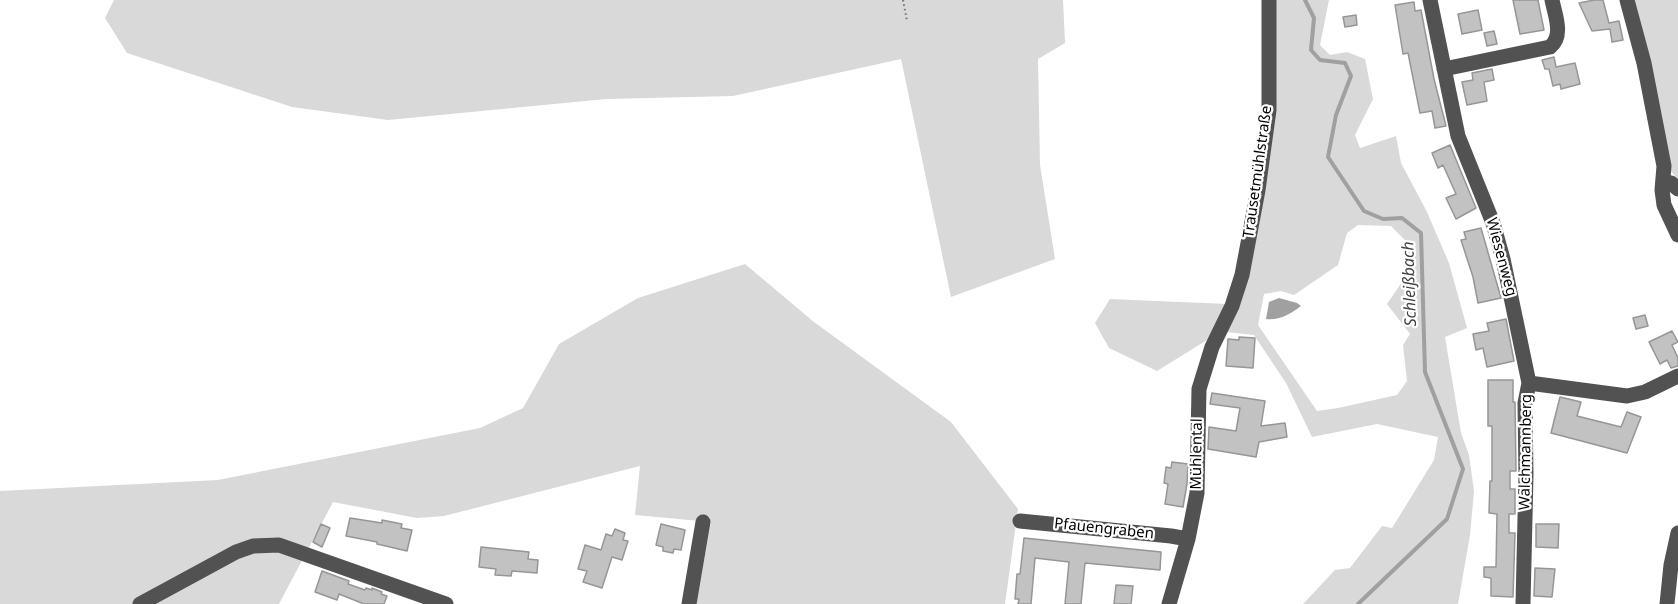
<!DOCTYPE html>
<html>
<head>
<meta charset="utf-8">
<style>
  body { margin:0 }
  canvas { display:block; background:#fff }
</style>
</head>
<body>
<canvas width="1678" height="604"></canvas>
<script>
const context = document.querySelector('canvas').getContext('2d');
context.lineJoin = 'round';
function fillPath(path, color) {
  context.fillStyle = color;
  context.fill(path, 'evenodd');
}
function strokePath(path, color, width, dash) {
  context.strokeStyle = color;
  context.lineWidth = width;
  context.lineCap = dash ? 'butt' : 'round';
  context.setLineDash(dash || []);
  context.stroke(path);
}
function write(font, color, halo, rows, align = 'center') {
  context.font = font + ' "Noto Sans",sans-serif';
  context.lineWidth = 4.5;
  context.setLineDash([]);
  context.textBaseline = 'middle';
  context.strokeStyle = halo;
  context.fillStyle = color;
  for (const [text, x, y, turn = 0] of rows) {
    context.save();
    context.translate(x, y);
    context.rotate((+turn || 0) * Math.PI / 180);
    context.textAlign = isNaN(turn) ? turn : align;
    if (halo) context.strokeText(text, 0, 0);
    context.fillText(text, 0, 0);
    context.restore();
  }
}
fillPath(new Path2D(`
  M114 0H1063L1065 43 1038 59 1040 165 1055 259 951 297 901 59 733 96 606 99 388 120 292 107 127 53 105 18Z
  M1266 0H1329L1320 45 1330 55 1347 52 1365 59 1373 99 1355 135 1360 148 1396 136 1401 163 1426 210 1449 263 1467 328 1445 337 1461 433 1469 455 1474 491 1470 535 1458 604H1303L1335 570 1350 568 1382 526 1392 528 1434 460 1438 437 1377 424 1312 437 1286 383 1254 335 1226 332 1207 340 1157 371 1109 348 1095 323 1110 299 1227 304 1248 222 1267 108ZM1358 225 1391 226 1406 241 1404 279 1387 304 1410 334 1403 345 1407 381 1397 395 1338 408 1317 411 1258 325 1264 294 1281 291 1294 295 1338 265 1347 233Z
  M1629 0H1678V180L1670 170Z
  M745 264 814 322 951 422 1018 509 1005 604H696L711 522 635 515 640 466 444 516 417 518 333 502 279 604H0V491L218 480 480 428 523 408 559 344 638 298Z`), '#d9d9d9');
fillPath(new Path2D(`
  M1279 298 1297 303 1301 306C1291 314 1278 321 1266 319L1269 302Z`), '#a0a0a0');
strokePath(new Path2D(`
  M1305 0 1314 18 1311 50 1320 60 1345 63 1351 76 1336 115 1328 157 1364 211 1383 219 1402 218 1421 233 1425 372 1463 469 1447 519 1358 604`), '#a0a0a0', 4);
const building = new Path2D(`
  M1513 0H1538L1544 30 1520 34Z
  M1594 0H1603L1609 23 1619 21 1623 40 1612 42 1610 29 1592 31 1579 3Z
  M1414 2 1415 11 1421 10 1434 79 1446 126 1435 128 1432 111 1420 113 1408 53 1403 54 1395 5Z
  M1478 10 1482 30 1462 34 1458 14Z
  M1356 15 1357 25 1345 27 1343 17Z
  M1494 31 1497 44 1487 46 1484 33Z
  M1554 57 1556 67 1575 63 1580 84 1561 89 1560 84 1553 86 1549 69H1545L1542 60Z
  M1492 69 1494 80 1484 82 1487 101 1467 105 1462 82 1473 80 1472 73Z
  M1450 145 1476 208 1456 219 1446 198 1456 194 1443 165 1438 168 1432 153Z
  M1481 228 1501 298 1478 303 1473 277 1461 240 1466 239 1464 232Z
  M1645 315 1648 326 1636 329 1633 318Z
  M1506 319 1514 361 1487 367 1483 348 1476 350 1473 334 1489 331 1487 323Z
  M1672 331 1678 342 1672 345 1678 358V366L1671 368 1667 360 1660 364 1649 342Z
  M1239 337 1255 338 1253 368 1226 366 1228 339 1239 340Z
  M1488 380H1513V402H1515L1516 471H1510V489H1515V514H1509V533H1515L1513 597 1491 596V578L1484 577V567H1496L1497 514 1489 513 1490 481H1492V426H1488Z
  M1212 393 1265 401 1261 426 1285 423 1287 437 1259 442 1256 457 1208 449 1209 427 1236 431 1240 408 1210 404Z
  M1560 397 1581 402 1577 416 1621 427 1627 412 1641 417 1627 453 1551 433Z
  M1172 462 1188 464 1187 484 1183 507 1165 504 1168 484 1164 483 1166 467 1171 468Z
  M350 518 382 523V520L402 524 401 528 412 530 407 551 377 544V542L346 536Z
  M321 524 330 528 322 547 313 542Z
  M661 524 685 530 681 550 674 549 673 553 663 551V547L656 545Z
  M1536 524H1559L1558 548 1536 547Z
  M615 529 625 533 623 540 628 541 622 560 612 557 602 588 583 582 587 571 578 569 585 545 601 550 606 534 612 536Z
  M1024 538 1161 552 1160 570 1085 563 1081 604H1065L1069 562 1035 558 1031 604H1018L1019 599H1015L1017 574H1020Z
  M481 547 529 552 528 559 538 560 537 573 512 571 511 576 495 575 496 569 479 567Z
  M1535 568 1555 569 1552 597 1534 596Z
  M322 571 349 581 348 584 365 590 366 588 372 590V588L382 592 381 594 387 596 384 604H364L339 594 337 600 315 592Z
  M1116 585 1133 586 1131 604H1114Z`);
fillPath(building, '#c2c2c2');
strokePath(building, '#969696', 1.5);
strokePath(new Path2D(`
  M903 0 907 21`), '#747474', 2, [1.5, 3]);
strokePath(new Path2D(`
  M1430 0 1458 136 1493 223 1503 259 1529 383
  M1627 0 1644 63 1664 166 1662 190 1664 205 1678 235
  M1444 69 1550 47C1564 36 1555 15 1552 0
  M1663 181 1671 183 1678 189
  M1020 521 1171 536 1188 539
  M140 604 236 552 253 546 279 545 446 604
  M689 604 703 522
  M1169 604 1188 539 1197 493 1199 389 1212 347 1232 306 1242 275 1258 190 1269 110V0
  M1523 604 1526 475 1525 403 1529 383 1627 396 1645 392 1678 376
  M1667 604 1671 565 1678 533`), '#525252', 15);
write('15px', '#000', '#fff', [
  ["Trausetmühlstraße",1258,172,-82],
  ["Wiesenweg",1501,257,75],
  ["Walchmannberg",1526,452,-89],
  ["Mühlental",1197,454,-89],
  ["Pfauengraben",1104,529,6]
]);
write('italic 16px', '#414141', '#fff', [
  ["Schleißbach",1410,284,-92]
]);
</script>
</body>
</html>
